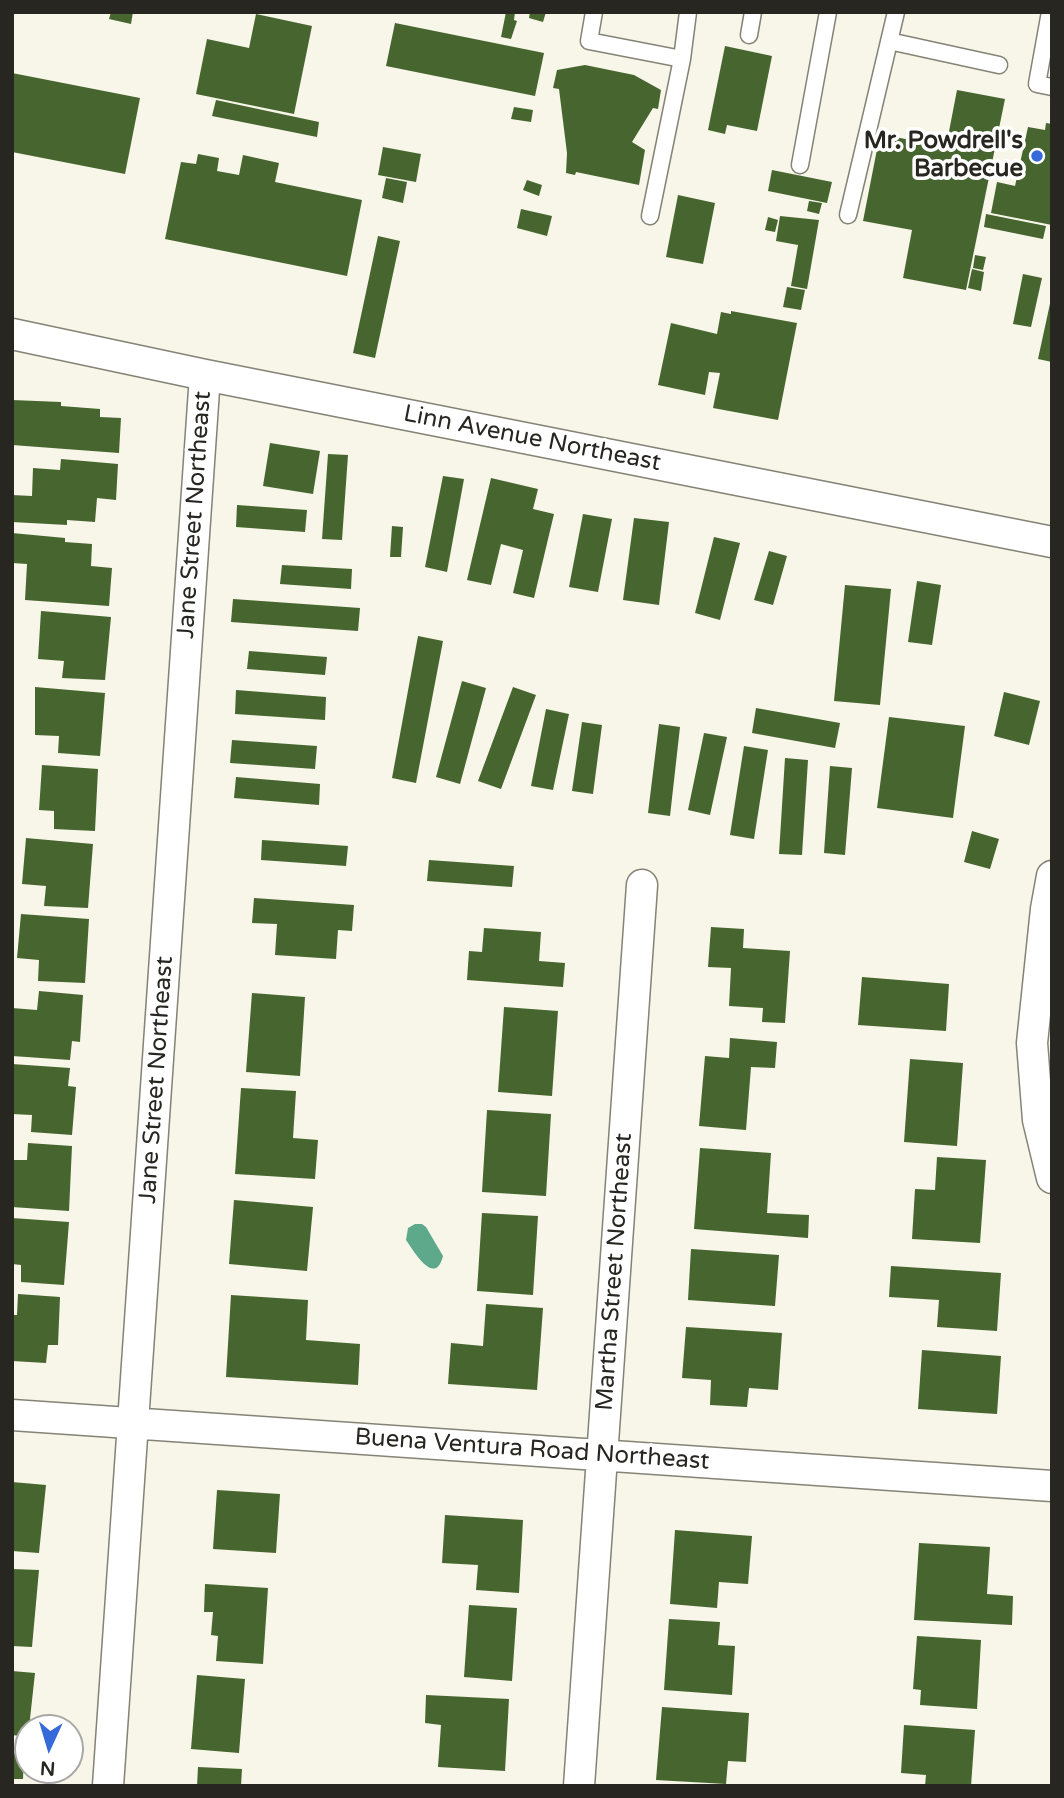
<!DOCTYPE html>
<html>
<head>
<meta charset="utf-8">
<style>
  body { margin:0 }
  #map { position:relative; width:1064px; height:1798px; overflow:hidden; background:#f8f6e8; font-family:"Varela Round",sans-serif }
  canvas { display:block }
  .frame { position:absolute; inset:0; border:14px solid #272621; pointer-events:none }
  .north { position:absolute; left:14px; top:1714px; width:70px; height:70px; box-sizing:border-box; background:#fff; border:2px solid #a9a8a6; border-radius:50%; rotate:184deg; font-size:19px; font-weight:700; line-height:28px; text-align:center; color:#272621 }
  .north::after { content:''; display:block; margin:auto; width:24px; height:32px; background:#366ad9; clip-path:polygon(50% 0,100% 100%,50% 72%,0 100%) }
</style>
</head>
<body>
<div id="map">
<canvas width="1064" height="1798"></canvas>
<div class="frame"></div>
<div class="north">N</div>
</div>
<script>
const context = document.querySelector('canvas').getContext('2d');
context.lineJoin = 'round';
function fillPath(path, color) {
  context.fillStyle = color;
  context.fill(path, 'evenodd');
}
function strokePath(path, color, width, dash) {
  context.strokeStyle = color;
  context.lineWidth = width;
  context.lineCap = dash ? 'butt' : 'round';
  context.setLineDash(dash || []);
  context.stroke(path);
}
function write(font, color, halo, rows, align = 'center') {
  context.font = font + ' "Varela Round",sans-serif';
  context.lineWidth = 7;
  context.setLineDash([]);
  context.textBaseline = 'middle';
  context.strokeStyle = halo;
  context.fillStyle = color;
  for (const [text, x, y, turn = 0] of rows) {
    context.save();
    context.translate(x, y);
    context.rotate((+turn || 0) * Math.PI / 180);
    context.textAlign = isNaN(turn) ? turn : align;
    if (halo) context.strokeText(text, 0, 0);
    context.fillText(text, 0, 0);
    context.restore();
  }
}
fillPath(new Path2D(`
  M415 1224H422L426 1227 443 1256C435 1288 413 1250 406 1240L408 1228Z`), '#5ea98b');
fillPath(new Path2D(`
  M111 12H133L131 24 109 19Z
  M506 12H515L514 20 517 21 511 39 501 37Z
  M530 12H546L543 22 529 18Z
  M256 14 312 26 294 114 196 94 207 39 249 48Z
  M395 23 544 53 535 96 386 66Z
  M725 46 772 56 757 131 727 125 725 134 708 130Z
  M585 65 634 75 661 90 658 109 653 108 632 142 645 150 639 185 576 172 575 175 566 173 567 153 559 89 553 88 557 70Z
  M12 73 140 98 125 174 12 152Z
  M957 90 1005 99 966 290 903 278 912 230 863 221 880 134 946 147Z
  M216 100 319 122 317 137 212 116Z
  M514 107 533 110 531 122 511 119Z
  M1046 123 1052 124V225L991 213 997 182 1015 186 1028 127 1045 130Z
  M383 147 421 154 416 182 378 175Z
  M198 154 219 158 217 171 239 175 243 155 279 163 275 182 362 200 347 276 165 239 181 162 196 164Z
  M772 170 832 182 827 203 768 191Z
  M386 178 407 182 403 203 382 198Z
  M527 180 542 185 539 196 523 190Z
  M678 195 715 203 703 264 666 257Z
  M809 201 822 203 819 214 807 211Z
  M521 209 552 216 547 236 517 228Z
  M986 214 1046 226 1043 239 984 227Z
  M780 216 819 220 807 289 791 286 798 245 776 241Z
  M768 217 778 220 775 232 765 230Z
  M378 236 400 241 375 358 353 353Z
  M975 255 986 257 983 270 973 268Z
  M972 269 984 272 981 291 968 288Z
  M1023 274 1042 278 1031 327 1013 324Z
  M787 287 805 290 801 310 783 307Z
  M1051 299H1052V362L1038 359Z
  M731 311 797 323 778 420 713 408 720 373 709 372 705 395 658 385 671 323 717 334 721 312 731 314Z
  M12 400 61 402V406L100 409V417L121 418 119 453 12 445Z
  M270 443 320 451 313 494 263 486Z
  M328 454 348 455 342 540 322 539Z
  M61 459 118 464 116 500 97 498 95 522 67 520V525L12 522V495L32 496 33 468 60 470Z
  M443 476 464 479 447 572 425 567Z
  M491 478 538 489 533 509 554 514 534 598 513 593 523 550 501 544 491 585 467 580Z
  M237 505 307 510 305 532 236 527Z
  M583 514 612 519 598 592 569 587Z
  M634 518 669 522 659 605 623 600Z
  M392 526 403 527 401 557H390Z
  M12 533 65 538V542L92 544 91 566 112 568 109 606 25 600 27 564 12 563Z
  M714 537 740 543 720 620 695 613Z
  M769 551 787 556 773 605 754 600Z
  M282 565 352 569 351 589 280 584Z
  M917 581 941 585 932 645 908 642Z
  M845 585 891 589 880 705 834 701Z
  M233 599 360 608 358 631 231 622Z
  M41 611 111 617 105 680 62 678 64 661 38 659Z
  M418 636 443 641 416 783 392 778Z
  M249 651 327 657 325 675 247 669Z
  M462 681 486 688 460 784 436 777Z
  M35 687 105 693 100 756 58 753 59 736 35 735Z
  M513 687 536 695 501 789 478 781Z
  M236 690 326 697 325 720 235 714Z
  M1004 692 1040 701 1029 745 994 736Z
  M756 708 840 723 835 748 752 733Z
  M546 709 569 714 553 790 531 786Z
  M889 717 965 726 953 818 877 808Z
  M582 722 602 725 593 794 572 791Z
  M659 724 680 727 670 816 648 813Z
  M704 733 727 737 710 815 688 810Z
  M232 740 317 746 315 769 230 763Z
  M744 746 768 750 754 839 730 835Z
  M785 758 808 760 802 855 779 854Z
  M42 765 98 769 95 831 54 829V811L39 810Z
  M830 766 852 768 845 855 824 853Z
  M236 777 320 784 319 805 234 798Z
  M972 831 999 839 990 869 964 862Z
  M26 838 93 844 88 908 44 906 46 886 22 884Z
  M262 840 348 846 346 866 261 860Z
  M429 860 514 866 512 887 427 881Z
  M254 898 354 905 352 931 338 930 336 959 275 955 277 924 252 923Z
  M21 914 89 919 85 983 38 981 39 960 17 958Z
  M711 927 744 929 743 948 790 951 785 1023 762 1022 763 1008 729 1006 731 968 708 967Z
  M484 928 541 932 539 961 565 963 563 987 467 980 469 951 482 952Z
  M862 977 949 984 946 1031 858 1025Z
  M39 991 83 995 80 1042 72 1041 70 1060 12 1056V1008L37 1010Z
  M252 993 305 997 300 1076 246 1072Z
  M504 1007 558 1011 552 1096 498 1092Z
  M730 1038 777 1042 775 1068 751 1067 746 1130 699 1126 705 1056 729 1058Z
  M910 1059 963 1063 957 1146 904 1142Z
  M12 1064 70 1068 68 1086 76 1087 72 1135 31 1132 32 1115 12 1114Z
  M241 1088 296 1091 293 1138 318 1140 315 1179 235 1174Z
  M487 1110 551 1114 546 1196 482 1192Z
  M28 1143 72 1146 69 1211 12 1207V1160H27Z
  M700 1148 771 1153 767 1213 809 1215 808 1238 694 1229Z
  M937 1157 986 1160 980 1243 912 1239 915 1189 935 1190Z
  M234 1200 313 1207 307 1271 229 1264Z
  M482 1213 538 1216 533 1295 477 1291Z
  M12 1218 69 1222 64 1285 21 1282V1265L12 1264Z
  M691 1249 779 1255 775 1306 688 1300Z
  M891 1266 1001 1273 997 1331 937 1327 939 1300 889 1297Z
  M18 1294 60 1297 58 1345H48L46 1363 12 1361V1315H17Z
  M231 1295 308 1300 306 1340 360 1344 358 1385 226 1377Z
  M486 1304 543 1308 537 1390 448 1384 451 1343 483 1346Z
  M686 1327 782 1333 778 1390 749 1388 747 1407 710 1405 711 1380 682 1378Z
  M922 1350 1001 1356 997 1414 918 1409Z
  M12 1482 46 1485 39 1553 12 1551Z
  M217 1490 280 1494 276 1553 213 1549Z
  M445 1515 523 1520 519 1593 476 1590 478 1565 442 1563Z
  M675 1530 752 1536 748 1584 719 1582 717 1608 670 1604Z
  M919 1543 990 1547 987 1594 1013 1596 1012 1625 914 1620Z
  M12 1569 39 1570 32 1647 12 1646Z
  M205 1584 268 1588 263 1664 216 1661 218 1636 211 1635 213 1612H204Z
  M469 1605 517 1608 512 1681 464 1677Z
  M669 1619 720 1622 718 1645 735 1646 732 1695 664 1690Z
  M917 1636 981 1640 977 1709 920 1705 921 1690 913 1689Z
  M12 1671 35 1673 28 1737 12 1735Z
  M197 1675 245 1679 239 1753 191 1749Z
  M426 1695 509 1699 505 1771 438 1767 441 1725 425 1723Z
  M662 1707 749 1713 746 1762 728 1761 726 1784 656 1780Z
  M904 1725 975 1730 971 1786H925L926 1775 901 1773Z
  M12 1753 24 1754 23 1779H12Z
  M198 1767 242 1769 241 1786H197Z`), '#46652f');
const lane = new Path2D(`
  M594 12 589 41 682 59 650 216
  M1050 12 1037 84 1052 87
  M749 35 753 12
  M889 41 999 65
  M682 59 688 12
  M800 165 828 12
  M848 215 896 12`);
const street = new Path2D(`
  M12 334 205 375 1052 542
  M1052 876 1046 909 1032 1043 1038 1120 1052 1178
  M12 1415 1052 1486
  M108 1786 205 375
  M579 1786 642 885`);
strokePath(lane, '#848376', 19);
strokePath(street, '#848376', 33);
strokePath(lane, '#fff', 16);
strokePath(street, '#fff', 30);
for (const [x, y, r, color] of [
  [1037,156,7,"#366ad9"]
]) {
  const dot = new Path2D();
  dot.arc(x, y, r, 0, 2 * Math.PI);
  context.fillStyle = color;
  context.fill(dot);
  strokePath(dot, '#fff', 2.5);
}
write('bold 24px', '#272621', '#fff', [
  ["Mr. Powdrell's",1023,142],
  ["Barbecue",1023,170]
], 'right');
write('24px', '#272621', '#fff', [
  ["Linn Avenue Northeast",532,439,11],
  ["Jane Street Northeast",195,515,-86],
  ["Jane Street Northeast",157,1080,-86],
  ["Martha Street Northeast",615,1272,-86],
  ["Buena Ventura Road Northeast",532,1450,4]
]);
</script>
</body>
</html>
